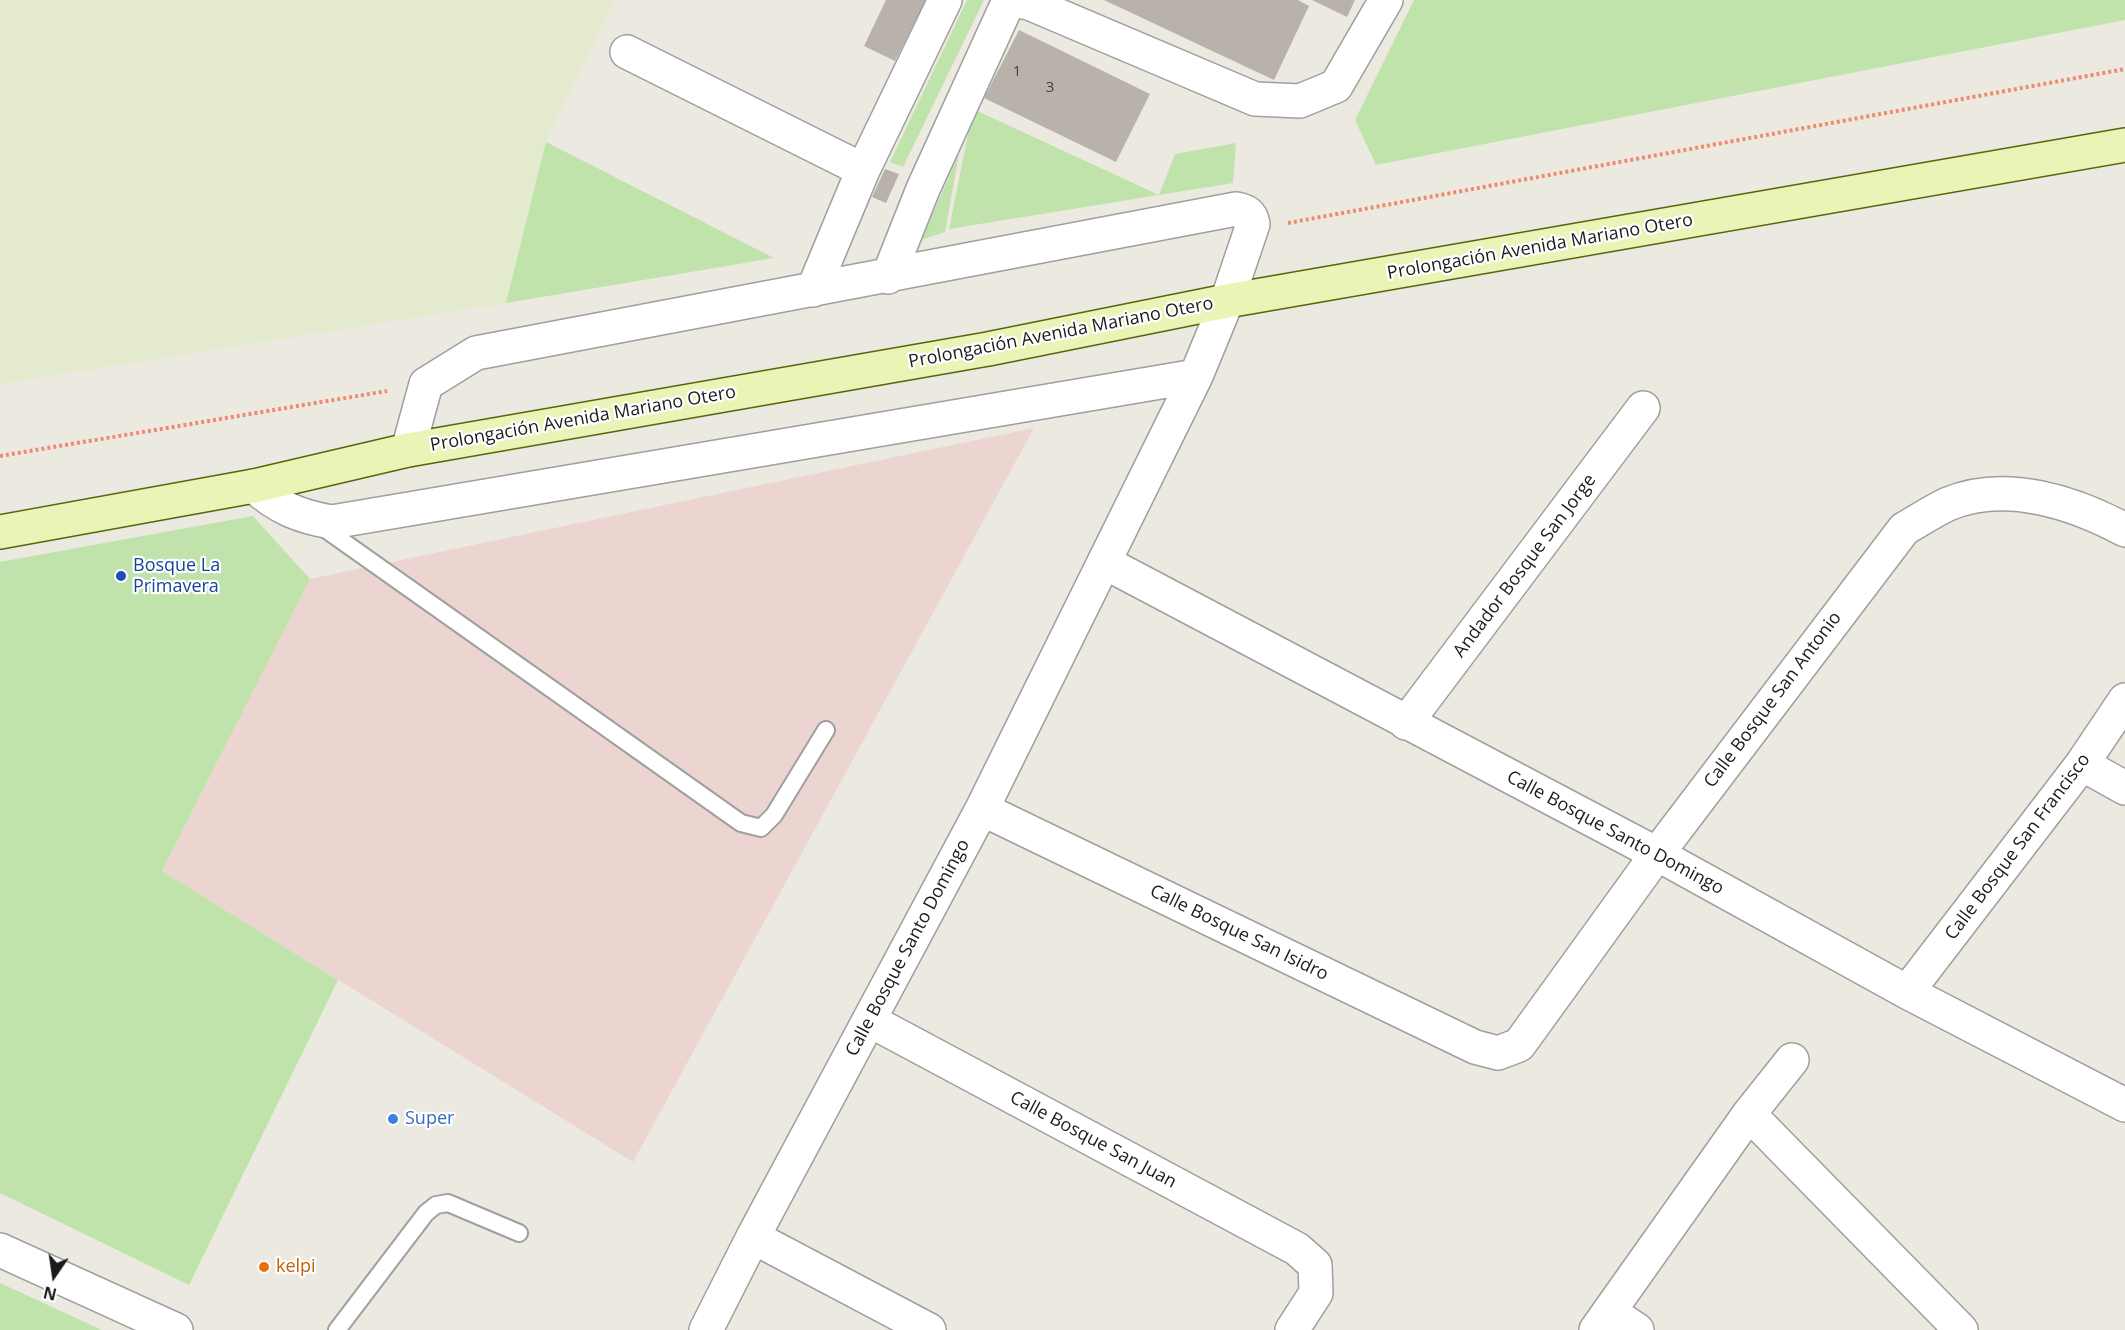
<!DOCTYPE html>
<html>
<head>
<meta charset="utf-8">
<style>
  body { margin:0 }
  #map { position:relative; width:2125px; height:1330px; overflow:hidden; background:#ece9e1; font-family:"Open Sans",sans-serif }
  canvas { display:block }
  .north { position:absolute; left:24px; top:1246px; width:60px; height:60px; -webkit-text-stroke:4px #fff; paint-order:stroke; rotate:193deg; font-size:16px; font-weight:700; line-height:24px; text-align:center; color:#1b1b1b }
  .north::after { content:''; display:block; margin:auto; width:21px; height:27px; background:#1b1b1b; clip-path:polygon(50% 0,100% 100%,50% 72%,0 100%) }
</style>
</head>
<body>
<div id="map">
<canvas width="2125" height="1330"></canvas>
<div class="north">N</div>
</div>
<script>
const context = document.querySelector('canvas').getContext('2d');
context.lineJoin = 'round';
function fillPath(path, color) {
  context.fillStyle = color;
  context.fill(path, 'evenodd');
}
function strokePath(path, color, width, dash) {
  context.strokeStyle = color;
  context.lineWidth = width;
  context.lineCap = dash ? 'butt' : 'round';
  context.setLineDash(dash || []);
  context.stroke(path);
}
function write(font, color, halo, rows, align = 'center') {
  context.font = font + ' "Open Sans",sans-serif';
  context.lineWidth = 4.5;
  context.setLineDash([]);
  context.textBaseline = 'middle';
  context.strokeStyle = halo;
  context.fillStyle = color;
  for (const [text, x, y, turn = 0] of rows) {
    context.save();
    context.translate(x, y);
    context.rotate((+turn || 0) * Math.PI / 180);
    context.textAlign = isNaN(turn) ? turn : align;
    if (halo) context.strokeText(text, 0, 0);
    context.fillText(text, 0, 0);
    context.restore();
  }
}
fillPath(new Path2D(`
  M1034 428 633 1162 162 871 310 579Z`), '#ecd5d1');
fillPath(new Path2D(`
  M0 0H614L546 142 506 303 0 384Z`), '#e4eacd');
fillPath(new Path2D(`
  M967 0H984L903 167 890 162Z
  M1414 0H2125V20L1376 165 1355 120Z
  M973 109 1159 195 1175 154 1236 143 1233 183 949 229Z
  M546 142 774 258 506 303Z
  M959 154 945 232 921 240Z
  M253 516 310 579 162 871 338 980 189 1285 0 1193V562Z
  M0 1283 102 1330H0Z`), '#bfe3aa');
fillPath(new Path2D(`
  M886 0H926L895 61 864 46Z
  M1104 0H1298L1309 6 1274 80Z
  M1312 0H1355L1347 17Z
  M1019 30 1150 94 1116 162 984 98Z
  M885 169 899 174 886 203 872 197Z`), '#b8b2ab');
const lane = new Path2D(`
  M321 526 741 823 761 828 774 815 826 730
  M337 1330 426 1213 436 1205 448 1203 519 1233`);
const street = new Path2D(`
  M627 52 863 170
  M888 277 923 189 1006 7 1015 1 1029 3 1255 99 1300 101 1336 86 1386 0
  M813 290 863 170 945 0
  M408 450 426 384 476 353 1236 209C1246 211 1251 213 1253 224L1227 301 1196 376 982 809 753 1237 706 1330
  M254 486C277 507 300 517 332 522L1196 376
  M1104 562 1657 854 1907 992 2125 1105
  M1406 723 1643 408
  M2082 764 2125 788
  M982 809 1475 1047 1498 1053 1519 1045 1657 854 1904 529C1918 521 1933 511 1948 504 2005 480 2073 502 2125 530
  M1907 992 2082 764 2125 700
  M869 1020 1297 1249 1315 1265 1316 1293 1292 1330
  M1749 1114 1961 1330
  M753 1237 929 1330
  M0 1250 176 1330
  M1610 1312 1637 1330
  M1596 1330 1749 1114 1792 1060`);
const secondary = new Path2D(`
  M0 532 254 486 408 450 988 349 1227 301 2125 145`);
strokePath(lane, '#9f9f9f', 20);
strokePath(street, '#9f9f9f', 36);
strokePath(secondary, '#53670d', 36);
strokePath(new Path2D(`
  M1288 223 2125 69
  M0 456 387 391`), '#ee8b6f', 4, [3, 3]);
strokePath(lane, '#fff', 16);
strokePath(street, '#fff', 33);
strokePath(secondary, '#eaf4b7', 33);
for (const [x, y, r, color] of [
  [121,576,6,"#1a4fb4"],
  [393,1119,6,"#3f7fe0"],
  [264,1267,6,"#e8710a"]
]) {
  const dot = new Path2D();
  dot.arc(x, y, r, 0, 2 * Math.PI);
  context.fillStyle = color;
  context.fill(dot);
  strokePath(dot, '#fff', 2);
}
write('15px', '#42413f', null, [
  ["1",1017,72],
  ["3",1050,88]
]);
write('18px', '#1b1b1b', '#fff', [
  ["Prolongación Avenida Mariano Otero",1540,247,-10],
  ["Prolongación Avenida Mariano Otero",1061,333,-11],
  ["Prolongación Avenida Mariano Otero",583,419,-10],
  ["Andador Bosque San Jorge",1525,566,-53],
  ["Calle Bosque San Antonio",1773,700,-53],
  ["Calle Bosque Santo Domingo",1615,833,28],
  ["Calle Bosque San Francisco",2018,847,-53],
  ["Calle Bosque San Isidro",1239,933,26],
  ["Calle Bosque Santo Domingo",908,948,-62],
  ["Calle Bosque San Juan",1093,1140,28]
]);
write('18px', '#164399', '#fff', [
  ["Bosque La",133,566],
  ["Primavera",133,587]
], 'left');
write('18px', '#366cbe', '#fff', [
  ["Super",405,1119]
], 'left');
write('18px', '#c56008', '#fff', [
  ["kelpi",276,1267]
], 'left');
</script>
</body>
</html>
